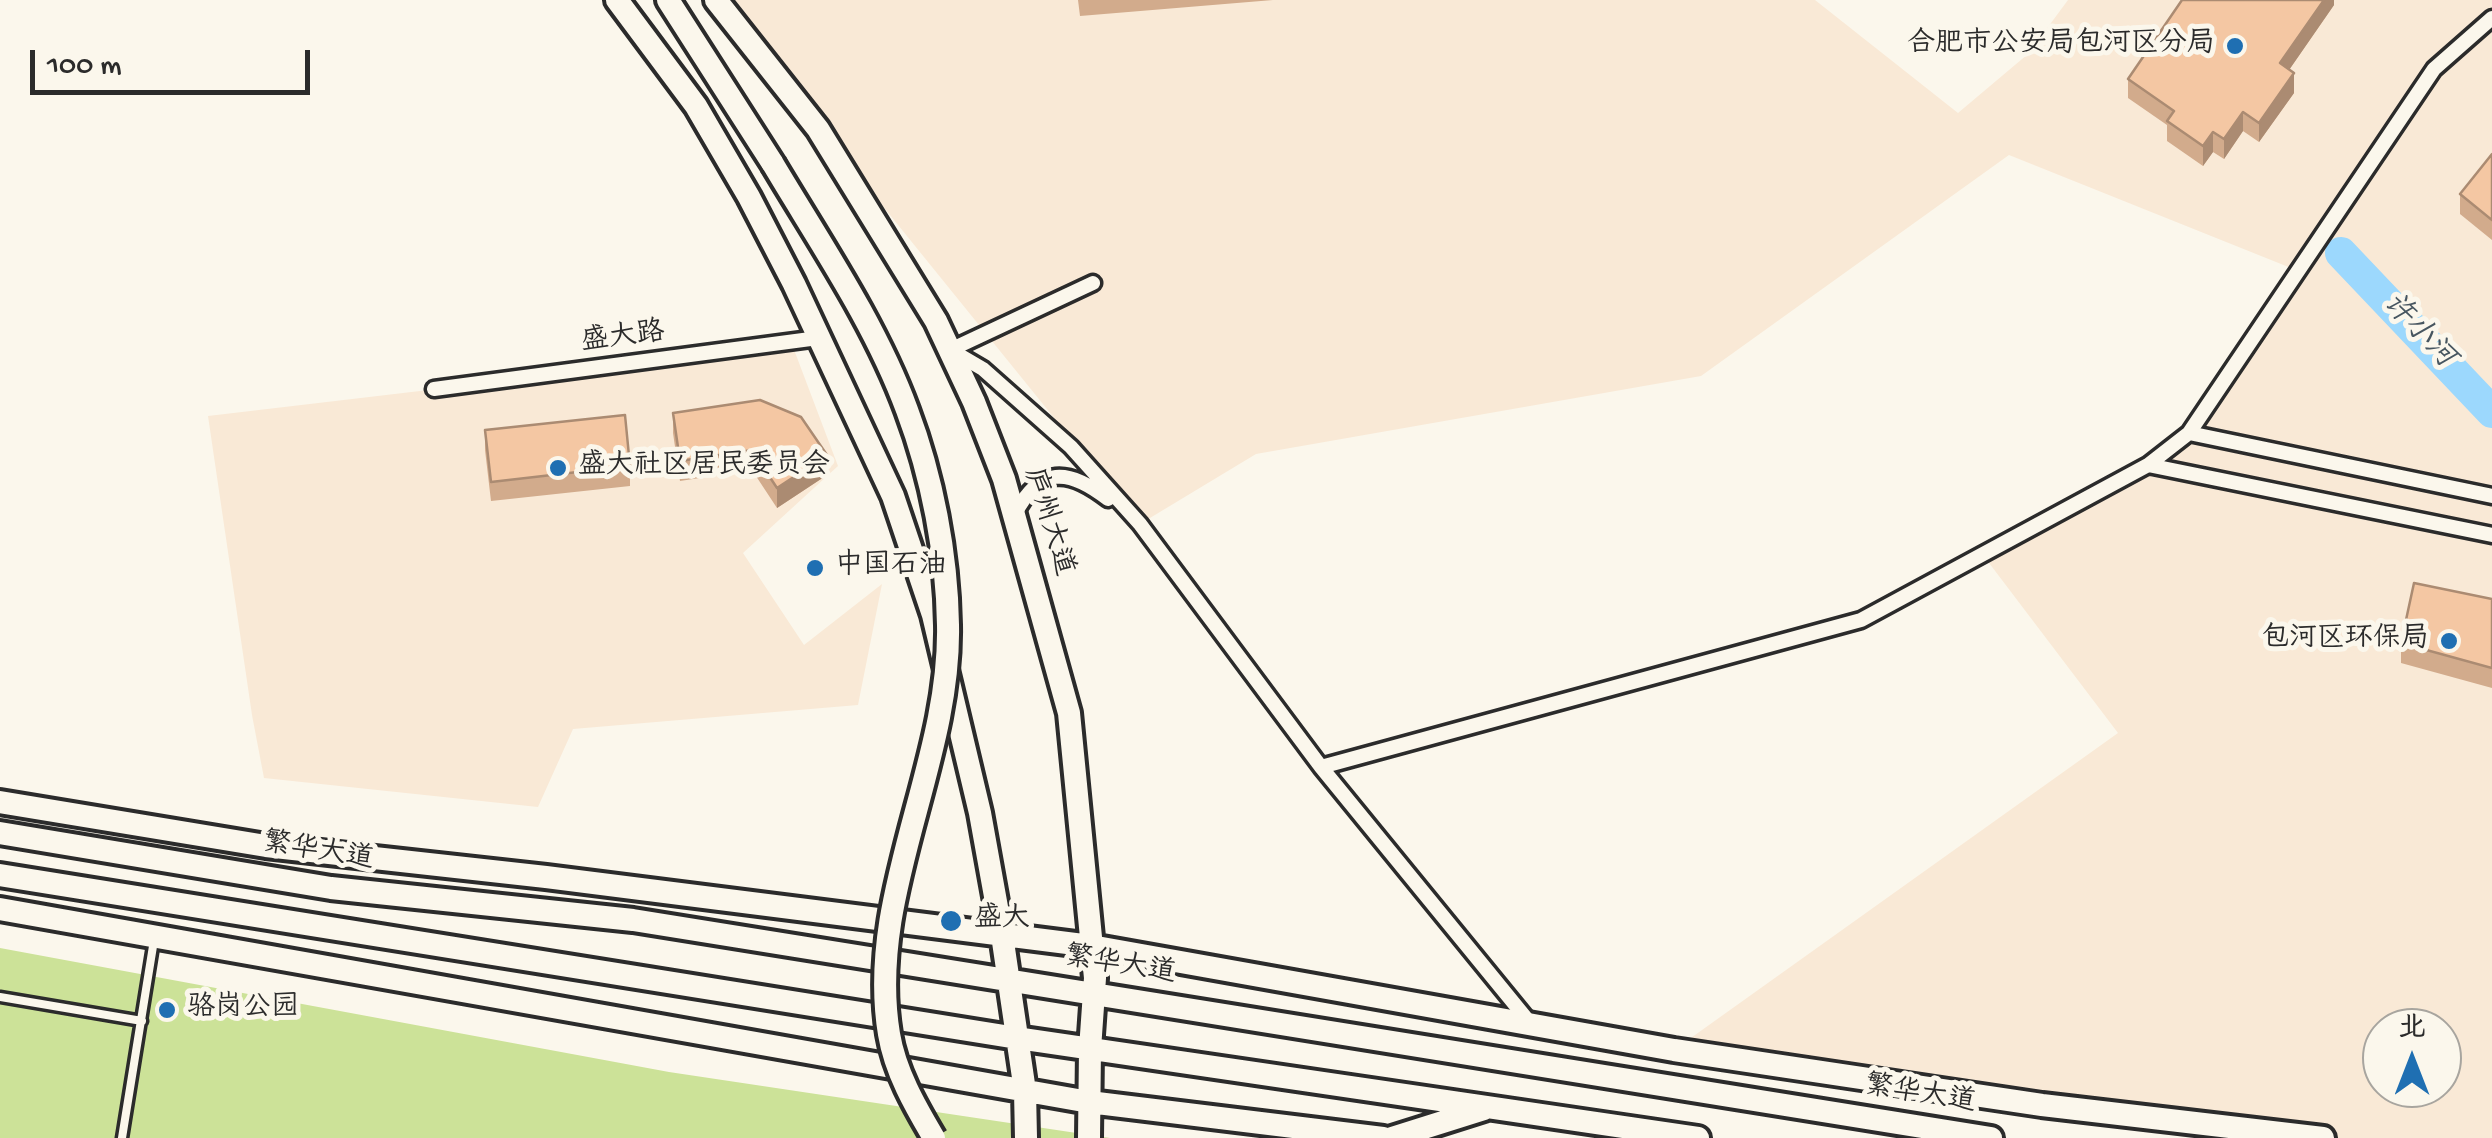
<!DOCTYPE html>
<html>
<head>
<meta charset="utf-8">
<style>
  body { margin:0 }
  #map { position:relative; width:2492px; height:1138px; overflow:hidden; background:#fbf7ec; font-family:"Gochi Hand","LXGW WenKai TC",sans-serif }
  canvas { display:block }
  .north { position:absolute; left:2362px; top:1008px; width:100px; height:100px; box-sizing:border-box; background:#fbf7ec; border:2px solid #a8a59f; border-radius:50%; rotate:0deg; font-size:28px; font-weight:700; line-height:40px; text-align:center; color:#2b2b2b }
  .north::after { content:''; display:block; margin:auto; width:35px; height:45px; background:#1f6fb2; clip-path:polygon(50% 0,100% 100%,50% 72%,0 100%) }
  .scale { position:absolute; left:30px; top:50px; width:280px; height:45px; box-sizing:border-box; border:5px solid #2b2b2b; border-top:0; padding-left:12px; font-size:30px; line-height:35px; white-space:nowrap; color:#2b2b2b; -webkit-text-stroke:8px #fbf7ec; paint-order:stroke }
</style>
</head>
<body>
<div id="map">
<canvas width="2492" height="1138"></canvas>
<div class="north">北</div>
<div class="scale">100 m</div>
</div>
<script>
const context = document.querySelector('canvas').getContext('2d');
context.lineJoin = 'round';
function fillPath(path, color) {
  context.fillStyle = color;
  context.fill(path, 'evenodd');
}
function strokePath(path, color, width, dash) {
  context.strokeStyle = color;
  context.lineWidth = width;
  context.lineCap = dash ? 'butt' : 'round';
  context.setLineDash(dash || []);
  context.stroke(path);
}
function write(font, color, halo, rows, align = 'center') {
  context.font = font + ' "Gochi Hand","LXGW WenKai TC",sans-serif';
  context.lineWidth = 10;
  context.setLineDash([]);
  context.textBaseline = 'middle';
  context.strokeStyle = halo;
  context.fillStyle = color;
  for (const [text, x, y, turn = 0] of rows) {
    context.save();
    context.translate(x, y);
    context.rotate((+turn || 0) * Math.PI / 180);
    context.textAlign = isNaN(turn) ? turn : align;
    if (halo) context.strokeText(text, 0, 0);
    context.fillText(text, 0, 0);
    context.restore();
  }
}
fillPath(new Path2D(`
  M716 0H1815L1958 113 2028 54 2068 0H2492V1138H2323L1674 1050 2118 733 1983 555 2189 433 2296 270 2009 155 1701 376 1256 454 1140 524ZM2382 1028H2442V1088H2382Z
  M793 347 838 466 743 553 804 645 882 584 858 705 573 729 538 807 264 778 252 715 208 416Z`), '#f9e9d6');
fillPath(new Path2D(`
  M0 948 669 1072 1110 1138H0Z`), '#cce298');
strokePath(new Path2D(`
  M2341 253 2492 412`), '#9cd8fd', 32);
const service = new Path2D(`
  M0 997 142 1021
  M122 1138 154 940`);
const minor = new Path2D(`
  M950 350 1093 283
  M954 352 983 369 1071 447 1140 524 1321 767 1530 1023
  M434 389 818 338
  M2189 433 2492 496
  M2148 465 2492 535
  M1015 514C1040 466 1068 468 1108 499
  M1321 767 1861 620 2148 465 2189 433 2434 69 2492 18`);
const primary = new Path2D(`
  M617 0 696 106 749 197 794 284 893 496 933 615 980 813 1002 935 1025 1091 1026 1138
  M668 0 773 164
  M716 0 818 129 936 321 974 402 1004 479 1069 713 1095 978 1090 1049 1089 1138
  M0 802 266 846 546 877 1091 946 1674 1050 2042 1105 2323 1138
  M0 833 331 888 633 920 1991 1138
  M0 875 1017 1038 1698 1138
  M0 909 1089 1102 1383 1138
  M1392 1138 1484 1109`);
strokePath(service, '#2b2b2b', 15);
strokePath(minor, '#2b2b2b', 21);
strokePath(primary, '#2b2b2b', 30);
strokePath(service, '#fbf7ec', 8);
strokePath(minor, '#fbf7ec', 14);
strokePath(primary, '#fbf7ec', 22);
const primaryBridge = new Path2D(`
  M773 164C820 243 875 323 907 410 932 476 947 554 948 625 951 764 866 895 889 1034 895 1071 915 1106 934 1138`);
strokePath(primaryBridge, '#2b2b2b', 30, []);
strokePath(primaryBridge, '#fbf7ec', 22);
fillPath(new Path2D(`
  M1078 0H1273L1080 16Z
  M2334 0V5L2289 70 2294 93 2259 142 2243 131 2224 159 2213 152 2203 166 2167 141V125L2128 98V79Z
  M2492 154V240L2460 214V194Z
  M673 413 827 475 777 508 752 470 680 481 673 433Z
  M485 430 630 466V486L491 501 485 450Z
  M2492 599V688L2401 663V643Z`), '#d2ab8c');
fillPath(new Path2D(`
  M2324 0H2334V5L2280 83V63Z
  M2294 73V93L2259 142V123Z
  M2243 112V131L2224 159V139Z
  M2213 132V152L2203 166V146Z
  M827 455V475L777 508V488Z`), '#ab8b72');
const building = new Path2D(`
  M2182 0H2324L2280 63 2294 73 2259 123 2243 112 2224 139 2213 132 2203 146 2167 121 2174 111 2128 79Z
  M2492 154V220L2460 194Z
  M760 400 801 417 827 455 777 488 752 450 680 461 673 413Z
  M625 415 630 466 491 482 485 430Z
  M2414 583 2492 599V668L2401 643Z`);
fillPath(building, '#f4c7a3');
strokePath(building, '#ab8b72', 2.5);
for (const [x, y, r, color] of [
  [2235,46,10,"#1f6fb2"],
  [558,468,10,"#1f6fb2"],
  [815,568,10,"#1f6fb2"],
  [2449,641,10,"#1f6fb2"],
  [951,921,12,"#1f6fb2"],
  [167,1010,10,"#1f6fb2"]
]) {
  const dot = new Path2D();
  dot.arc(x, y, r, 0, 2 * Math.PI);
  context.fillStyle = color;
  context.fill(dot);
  strokePath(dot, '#fbf7ec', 4);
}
write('28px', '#2b2b2b', '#fbf7ec', [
  ["合肥市公安局包河区分局",2215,46,"right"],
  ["盛大社区居民委员会",578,468],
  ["中国石油",835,568],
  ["包河区环保局",2429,641,"right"],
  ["盛大",974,921],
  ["骆岗公园",187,1010]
], 'left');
write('28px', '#2b2b2b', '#fbf7ec', [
  ["盛大路",623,339,-7],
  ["庐州大道",1047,522,73],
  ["繁华大道",318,853,9],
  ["繁华大道",1120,967,9],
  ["繁华大道",1920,1096,9]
]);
write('italic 30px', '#475660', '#fbf7ec', [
  ["许小河",2417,332,46]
]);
</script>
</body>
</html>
